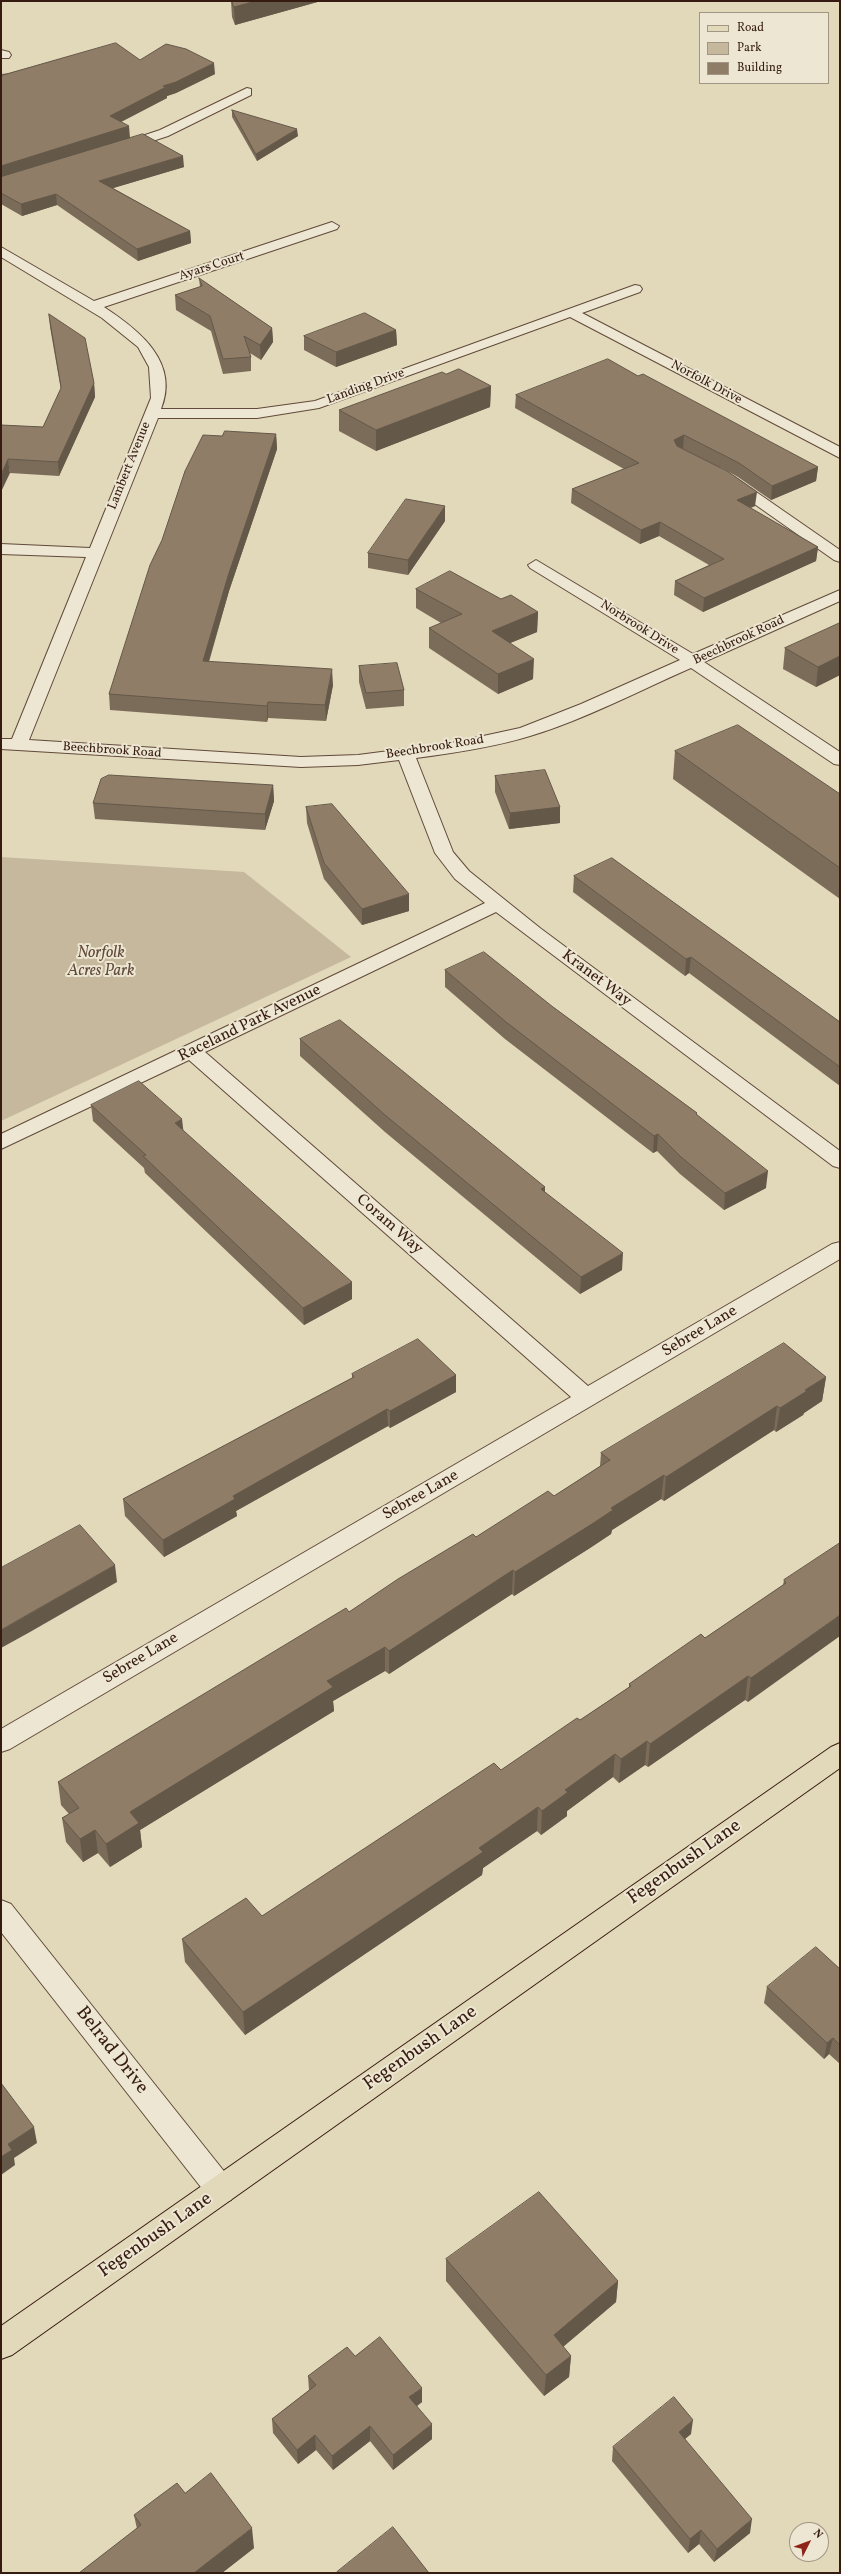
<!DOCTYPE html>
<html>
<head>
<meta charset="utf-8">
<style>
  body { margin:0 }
  #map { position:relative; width:841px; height:2574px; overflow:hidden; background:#e2d8ba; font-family:Vollkorn,serif }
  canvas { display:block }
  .frame { position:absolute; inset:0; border:2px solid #361b10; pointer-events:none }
  .legend { position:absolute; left:699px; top:12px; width:130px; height:72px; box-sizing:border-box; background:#ece6d2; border:1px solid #a39584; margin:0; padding:5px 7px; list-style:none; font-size:12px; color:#361b10 }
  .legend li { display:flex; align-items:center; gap:8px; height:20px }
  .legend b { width:20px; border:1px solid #a39584 }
  .north { position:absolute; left:789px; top:2522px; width:40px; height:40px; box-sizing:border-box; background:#ece6d2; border:1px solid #a39584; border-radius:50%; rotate:48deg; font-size:11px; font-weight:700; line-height:16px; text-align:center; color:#361b10 }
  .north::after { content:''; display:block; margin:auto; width:14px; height:18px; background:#8f2418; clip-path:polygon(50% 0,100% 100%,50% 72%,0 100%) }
</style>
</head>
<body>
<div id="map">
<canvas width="841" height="2574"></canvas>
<div class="frame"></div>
<ul class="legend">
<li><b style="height:5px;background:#e2d8ba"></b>Road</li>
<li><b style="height:11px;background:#c5b89d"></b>Park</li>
<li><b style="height:11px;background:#8f7d68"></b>Building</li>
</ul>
<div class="north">N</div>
</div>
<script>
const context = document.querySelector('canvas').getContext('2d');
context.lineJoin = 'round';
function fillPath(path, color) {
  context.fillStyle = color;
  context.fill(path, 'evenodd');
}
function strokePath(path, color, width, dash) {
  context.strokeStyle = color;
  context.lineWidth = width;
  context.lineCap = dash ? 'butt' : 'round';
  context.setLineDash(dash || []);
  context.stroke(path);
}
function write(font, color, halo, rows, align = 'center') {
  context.font = font + ' Vollkorn,serif';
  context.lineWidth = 4;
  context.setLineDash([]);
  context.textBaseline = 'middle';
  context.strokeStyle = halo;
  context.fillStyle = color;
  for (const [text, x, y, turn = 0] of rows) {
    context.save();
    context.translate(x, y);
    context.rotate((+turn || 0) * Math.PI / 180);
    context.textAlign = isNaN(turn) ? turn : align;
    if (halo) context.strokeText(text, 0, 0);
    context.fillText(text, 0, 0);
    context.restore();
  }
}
fillPath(new Path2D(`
  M1 857 244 872 351 957 1 1121Z`), '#c5b89d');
const minor = new Path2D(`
  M1 50 9 52 11 55 9 58H1Z
  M247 88 251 89V95L168 136 122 151 116 147 118 144 160 130Z
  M332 222 339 226 337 229 104 307C139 330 180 362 161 409H257L315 401 635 285 640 286 642 289 640 292 582 313 840 447V458L570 317 319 408 257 418H158L29 740 301 757 358 755 451 743 520 728 581 704 680 660 530 568 528 565 536 560 693 654 840 590V601L704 662 840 752V765L834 764 691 668C638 691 586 719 530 736 494 747 454 753 416 758L453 852 469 871 540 928 840 1151V1168L833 1166 496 912 205 1052 588 1386 832 1244 840 1242V1259L10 1749 1 1752V1729L571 1397 189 1060 1 1149V1134L485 903 455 879 435 853 399 760 358 765 301 767 1 749V739H12L86 557 1 554V544L90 548 151 398 149 367 138 347 102 318 1 257V247L94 301Z
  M731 476 736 478 840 550V562L834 560 726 484 723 481 726 478Z
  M1 1900 11 1904 231 2180 236 2190 231 2200 221 2204 211 2200 1 1932Z`);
const major = new Path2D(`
  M840 1743V1768L12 2355 1 2359V2326L831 1747Z`);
strokePath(minor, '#614a3a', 2);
strokePath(major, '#361b10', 2);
fillPath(minor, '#ece6d2');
fillPath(major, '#e2d8ba');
fillPath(new Path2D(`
  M231 1H321L235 25 232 17Z
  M140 60 215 74 176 93 167 96V98L121 122 130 138 184 167 113 188 190 231 191 243 138 261 57 205 22 216 1 204V74Z
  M232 110 298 136 257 161 232 117Z
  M199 278 272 328 273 342 261 360 250 353 251 357V371L223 374 211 331 176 310 175 295 200 287Z
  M49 314 94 383 95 397 59 476 10 473 1 425 43 427 61 390 50 327Z
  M396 330 397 345 336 367 304 350V336Z
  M446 374 491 386 490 407 376 451 339 431V410Z
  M638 376 818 467 816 481 771 500 738 477 720 467 755 506 750 508 818 547 816 561 703 612 674 595 675 581 709 565 659 536 640 544 571 503 572 489 624 469 515 408 516 395Z
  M276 434 277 449 229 591 209 662 333 685 326 721 268 718 267 722 110 710 109 694Z
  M445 521 408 575 368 568V553Z
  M416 589 501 599 538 612 537 632 510 643 533 679 498 694 429 648V628L441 623 416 608Z
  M840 623V675L816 687 783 669 785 648Z
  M359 666 404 690V706L366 709 359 682Z
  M675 751 840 794V899L673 779Z
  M495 776 560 807V823L509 829 495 792Z
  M273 785 274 801 265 830 95 819 93 803Z
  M306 807 409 911 362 925 324 879 307 823Z
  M574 876 840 1022V1086L689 973 685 976 573 892Z
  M445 970 553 1007 697 1113V1115L766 1188 724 1210 680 1174 657 1151 653 1153 505 1039 445 987Z
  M300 1039 545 1187V1192L622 1270 580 1294 385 1132 300 1056Z
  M91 1105 183 1131 352 1299 304 1325 145 1173 144 1168 93 1121Z
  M352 1374 456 1375V1392L390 1428 388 1426 236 1511 237 1516 164 1557 125 1516 123 1499 352 1378Z
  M826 1377 822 1401 804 1413 803 1415 776 1432 774 1430 664 1501 661 1499 612 1530 611 1534 590 1548 514 1596 512 1594 389 1674 385 1671 333 1701 334 1711 140 1830 142 1847 110 1867 98 1853 83 1862 66 1842 62 1818 69 1814 61 1805 58 1782 349 1612 476 1537 554 1496 600 1466 601 1453Z
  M840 1543 748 1702 745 1700 648 1767 645 1765 619 1783 613 1777 567 1811V1816L541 1835 537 1831 483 1868 482 1875 245 2035 185 1962 182 1939 262 1916 501 1770 580 1720 629 1687V1684L705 1638 783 1585 784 1580Z
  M840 1969V2064L829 2054 824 2059 764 2003 767 1987Z
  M446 2259 618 2281 616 2302 563 2347 571 2356 569 2377 544 2396 446 2281Z
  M355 2356 422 2402 417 2406 432 2439 393 2470 370 2441 333 2470 316 2450 298 2464 273 2433 272 2419 309 2390 308 2376Z
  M691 2434 685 2439 750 2533 714 2562 699 2544 688 2553 612 2461 613 2447Z
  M185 2493 254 2548 222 2573H79L137 2529 134 2515Z`), '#7b6c59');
fillPath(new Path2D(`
  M256 1H321L235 25 234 7Z
  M214 63 215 74 176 93 167 96V98L111 127 110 116 163 86Z
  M129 126 130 138 1 177V166Z
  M297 129 298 136 257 161 256 154Z
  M183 156 184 167 100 192 99 181Z
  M56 194 57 205 22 216 21 204Z
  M190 231 191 243 138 261 137 249Z
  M272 328 273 342 261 360 260 345Z
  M396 330 397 345 336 367V352Z
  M94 383 95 397 59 476 58 462Z
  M491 386 490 407 376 451V430Z
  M276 434 277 449 229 591 204 677 203 661 228 576Z
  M684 435 683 449 673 454 674 440Z
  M8 459 10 473 1 492V475Z
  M818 467 816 481 771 500 772 486Z
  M757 492 755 506 736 514 737 500Z
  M445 506V521L408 575V560Z
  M660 522 659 536 640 544 641 530Z
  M818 547 816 561 703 612 704 598Z
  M538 612 537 632 491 651 492 631Z
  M840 656V675L816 687 818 667Z
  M534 659 533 679 498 694V674Z
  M332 669 333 685 326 721 325 705Z
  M268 702V718L267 722V706Z
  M273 785 274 801 265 830V814Z
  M560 807V823L509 829 510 813Z
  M409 894V911L362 925V909Z
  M691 957 689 973 685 976 686 959Z
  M182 1119 184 1136 175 1123Z
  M658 1134 657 1151 653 1153 654 1136Z
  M768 1171 766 1188 724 1210 725 1193Z
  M545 1187 544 1204 541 1189Z
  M623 1253 622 1270 580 1294 581 1277Z
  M352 1282V1299L304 1325 303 1308Z
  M456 1375V1392L390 1428V1411Z
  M826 1377 822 1401 804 1413 803 1415 776 1432 780 1408 805 1390Z
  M777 1406 774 1430 664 1501 666 1477Z
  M387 1409 388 1426 236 1511 237 1516 164 1557 163 1540 233 1496Z
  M664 1475 661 1499 612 1530 611 1534 590 1548 514 1596 515 1572 611 1508Z
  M115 1565 117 1582 30 1632 1 1648V1630Z
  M513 1570 512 1594 389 1674V1651Z
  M840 1615V1636L748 1702 751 1678Z
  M385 1647V1671L333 1701 334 1711 140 1830 142 1847 110 1867 106 1844 130 1812 327 1681Z
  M748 1676 745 1700 648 1767 650 1744Z
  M647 1741 645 1765 619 1783 621 1759Z
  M615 1754 613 1777 567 1811V1816L541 1835 542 1811 565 1790Z
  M538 1807 537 1831 483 1868 482 1875 245 2035 243 2012Z
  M95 1830 98 1853 83 1862 80 1839Z
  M833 2038 829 2054 824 2059 827 2043Z
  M34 2127 37 2143 14 2158 15 2165 1 2175V2157L8 2144Z
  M618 2281 616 2302 552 2356 554 2335Z
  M571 2356 569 2377 544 2396 546 2375Z
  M422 2388V2402L409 2412V2397Z
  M693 2420 691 2434 676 2446 679 2432Z
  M432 2424V2439L393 2470V2455Z
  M370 2426V2441L333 2470 332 2456Z
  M315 2435 316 2450 298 2464 297 2450Z
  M752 2519 750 2533 714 2562 717 2549Z
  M252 2528 254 2548 222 2573H194Z
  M701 2530 699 2544 688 2553 690 2539Z`), '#645849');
const building = new Path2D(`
  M232 1H256L234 7Z
  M116 43 140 60 166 44 186 49 214 63 176 82 163 86 166 87 110 116 129 126 1 166V74L2 75Z
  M232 110 297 129 256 154Z
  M143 134 183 156 99 181 190 231 137 249 56 194 21 204 1 193V177Z
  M199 278 272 328 260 345 244 336 251 357 223 359 210 316 175 295 202 286Z
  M365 313 396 330 336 352 304 336Z
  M49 314 85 338 94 383 58 462 8 459 1 475V425L43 427 61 388Z
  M608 359 638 376 643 374 818 467 772 486 739 463 684 435 674 440 677 446 727 471 757 492 737 500 818 547 704 598 675 581 724 559 660 522 641 530 572 489 639 463 516 395Z
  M459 369 491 386 376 430 339 410 442 372 446 374Z
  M225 431 276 434 228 576 203 661 332 669 325 705 268 702 267 706 109 694 150 565 162 540 185 471 203 435 222 436Z
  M406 499 445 506 408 560 368 553Z
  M450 571 501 599 511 595 538 612 492 631 534 659 498 674 429 628 462 614 416 589Z
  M840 623V656L818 667 785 648Z
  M397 663 404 690 366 693 359 666Z
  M738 725 840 794V868L675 751Z
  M545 770 560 807 510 813 495 776Z
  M109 775 273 785 265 814 93 803 101 779Z
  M332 804 409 894 362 909 324 863 306 807Z
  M612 858 840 1022V1067L691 957 686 959 574 876Z
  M484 952 553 1007 697 1113 696 1114 768 1171 725 1193 681 1157 658 1134 654 1136 506 1022 445 970Z
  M340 1020 545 1187 541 1189 623 1253 581 1277 385 1115 300 1039Z
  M139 1081 182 1119 175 1123 352 1282 303 1308 143 1156 146 1155 91 1105Z
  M418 1339 456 1375 390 1411 387 1409 233 1496 235 1499 163 1540 123 1499 354 1377 352 1374Z
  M784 1343 826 1377 805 1390 807 1391 780 1408 777 1406 666 1477 664 1475 611 1508 613 1510 592 1524 515 1572 513 1570 389 1651 385 1647 327 1681 333 1687 130 1812 139 1823 106 1844 95 1830 80 1839 62 1818 79 1808 58 1782 346 1608 349 1612 398 1579 473 1534 476 1537 548 1491 554 1496 610 1460 601 1453Z
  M80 1525 115 1565 27 1615 1 1630V1568Z
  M840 1543V1615L751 1678 748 1676 650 1744 647 1741 621 1759 615 1754 565 1790 568 1792 542 1811 538 1807 479 1848 483 1852 243 2012 182 1939 246 1898 262 1916 494 1763 501 1770 577 1718 580 1720 631 1686 629 1684 701 1634 705 1638 786 1583 784 1580Z
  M816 1947 840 1969V2045L833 2038 827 2043 767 1987Z
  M1 2083 34 2127 8 2144 12 2150 1 2157Z
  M539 2192 618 2281 554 2335 571 2356 546 2375 446 2259Z
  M380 2337 422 2388 409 2397 432 2424 393 2455 370 2426 332 2456 315 2435 297 2450 272 2419 316 2385 308 2376 347 2347 355 2356Z
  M674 2397 693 2420 679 2432 752 2519 717 2549 701 2530 690 2539 613 2447Z
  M211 2473 252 2528 194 2573H79L141 2525 134 2515 177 2483 185 2493Z
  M393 2527 429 2573H337V2572Z`);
fillPath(building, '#8f7d68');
strokePath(building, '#645849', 1);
write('13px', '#361b10', '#ece6d2', [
  ["Ayars Court",212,267,-18],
  ["Norfolk Drive",706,383,28],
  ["Landing Drive",366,387,-20],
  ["Lambert Avenue",130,466,-68],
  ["Norbrook Drive",639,628,32],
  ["Beechbrook Road",739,641,-25],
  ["Beechbrook Road",435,748,-9],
  ["Beechbrook Road",112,751,4]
]);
write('italic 16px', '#614a3a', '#ece6d2', [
  ["Norfolk",101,954],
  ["Acres Park",101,972]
]);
write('16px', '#361b10', '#ece6d2', [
  ["Kranet Way",596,979,37],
  ["Raceland Park Avenue",250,1024,-26],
  ["Coram Way",389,1225,41],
  ["Sebree Lane",700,1332,-31],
  ["Sebree Lane",421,1496,-30],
  ["Sebree Lane",141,1659,-31]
]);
write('19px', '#361b10', '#ece6d2', [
  ["Fegenbush Lane",685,1863,-35],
  ["Fegenbush Lane",421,2049,-35],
  ["Belrad Drive",111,2051,52],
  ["Fegenbush Lane",156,2236,-35]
]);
</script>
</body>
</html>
